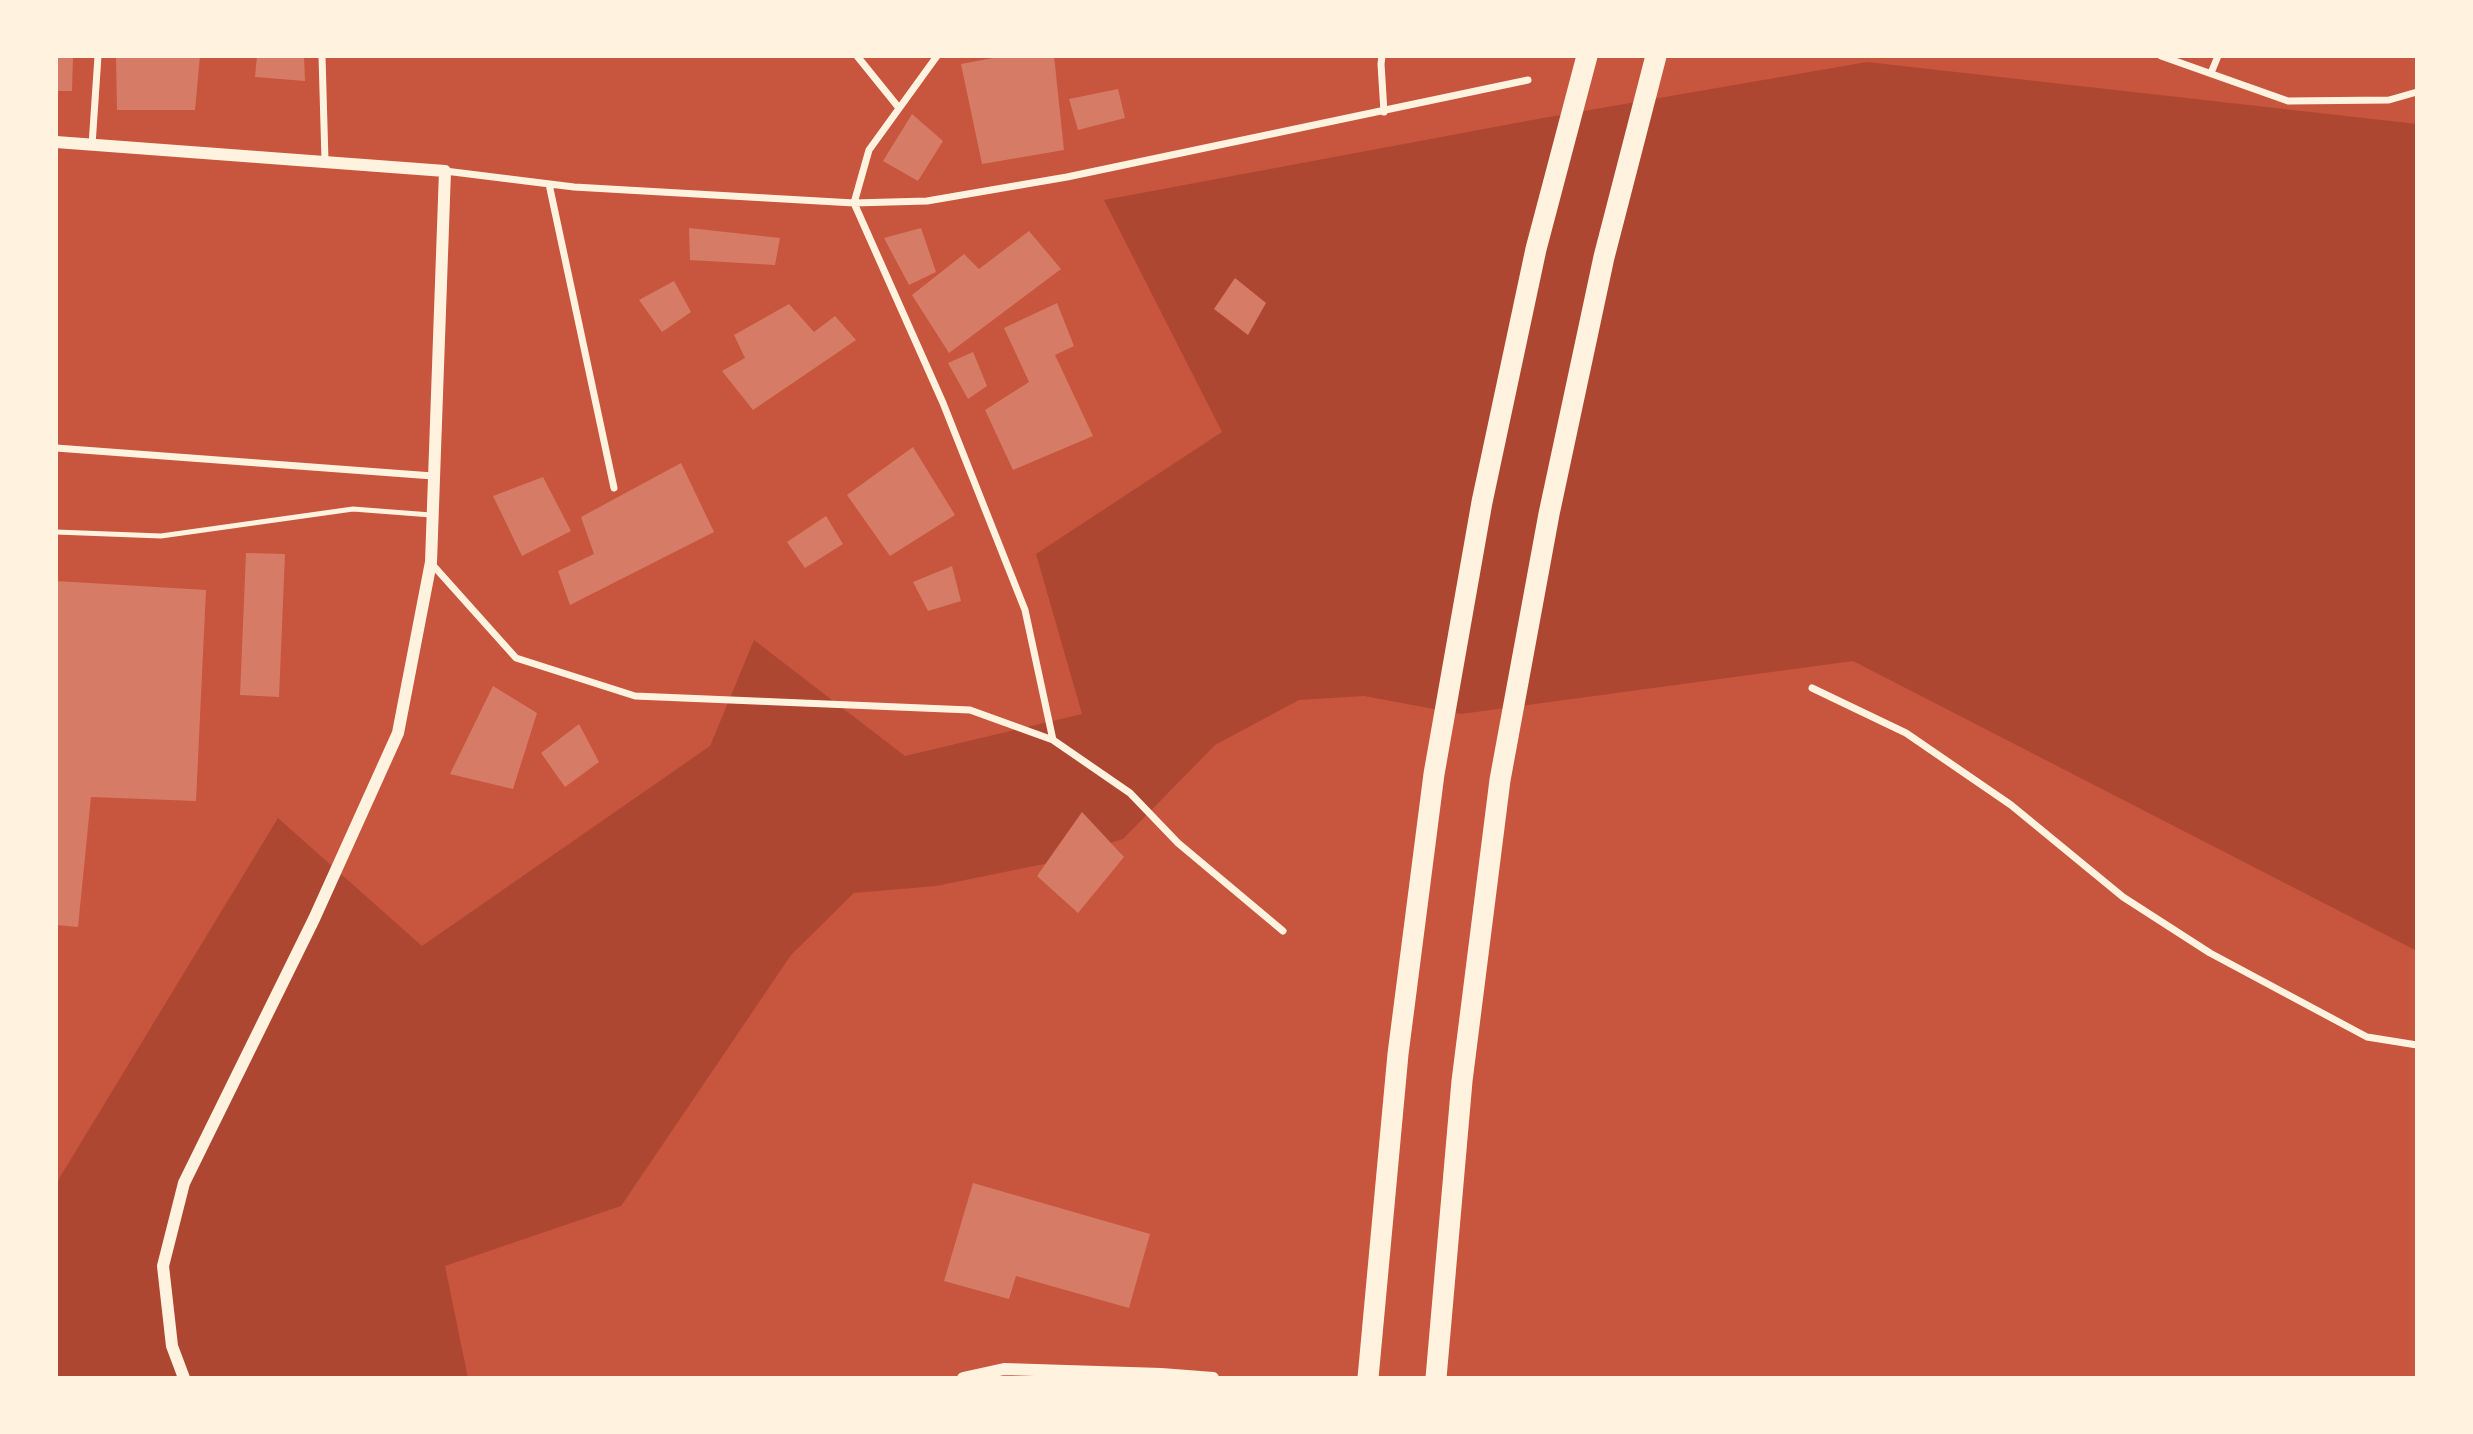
<!DOCTYPE html>
<html>
<head>
<meta charset="utf-8">
<style>
  body { margin:0 }
  #map { position:relative; width:2473px; height:1434px; overflow:hidden; background:#c8553d; font-family:"Roboto Serif",serif }
  canvas { display:block }
  .frame { position:absolute; inset:0; border:58px solid #fff3e0; pointer-events:none }
</style>
</head>
<body>
<div id="map">
<canvas width="2473" height="1434"></canvas>
<div class="frame"></div>
</div>
<script>
const context = document.querySelector('canvas').getContext('2d');
context.lineJoin = 'round';
function fillPath(path, color) {
  context.fillStyle = color;
  context.fill(path, 'evenodd');
}
function strokePath(path, color, width, dash) {
  context.strokeStyle = color;
  context.lineWidth = width;
  context.lineCap = dash ? 'butt' : 'round';
  context.setLineDash(dash || []);
  context.stroke(path);
}
fillPath(new Path2D(`
  M1867 62 2417 124V951L1853 661 1461 714 1364 696 1299 700 1215 745 1123 839 1044 864 936 886 854 893 791 955 621 1206 445 1266 468 1378H56V1187L60 1177 278 818 422 946 710 746 754 640 905 756 1082 714 1036 554 1222 432 1104 200 1532 120Z`), '#ae4732');
fillPath(new Path2D(`
  M56 56H73L72 91H56Z
  M116 56H200L195 110H117Z
  M257 56H304L305 81 255 77Z
  M1003 56H1054L1064 150 982 164 961 64Z
  M1118 89 1125 118 1078 130 1069 99Z
  M912 114 943 141 918 181 883 161Z
  M689 228 780 238 775 265 690 260Z
  M921 228 936 272 909 285 884 238Z
  M1029 231 1061 269 949 353 912 295 964 254 979 269Z
  M1235 278 1266 303 1248 335 1214 309Z
  M674 281 691 312 662 332 639 300Z
  M1057 303 1074 346 1055 355 1093 436 1013 470 985 410 1029 382 1004 328Z
  M789 304 814 332 835 316 856 340 753 410 722 371 745 358 734 335Z
  M973 352 987 386 968 399 948 363Z
  M913 447 955 515 890 556 847 495Z
  M681 463 714 532 570 605 558 571 594 554 581 517Z
  M543 477 571 531 522 556 493 496Z
  M826 516 843 544 805 568 787 542Z
  M246 553 285 554 279 697 240 695Z
  M952 566 961 601 928 611 913 582Z
  M56 581 206 590 196 801 91 797 78 927 56 925Z
  M493 686 537 713 513 789 450 774Z
  M579 724 599 762 565 787 541 753Z
  M1082 812 1124 857 1078 913 1037 876Z
  M973 1183 1150 1234 1129 1308 1016 1276 1009 1299 944 1281Z`), '#d67c66');
strokePath(new Path2D(`
  M56 532 161 536 353 509 431 515`), '#fff3e0', 5);
strokePath(new Path2D(`
  M322 56 325 161
  M857 56 899 108
  M937 56 869 150 854 203 943 403 1025 610 1053 740
  M1382 56 1381 64 1384 112
  M2161 56 2288 101 2389 100 2417 92
  M2211 73 2218 56
  M92 145 98 56
  M445 171 574 187 854 203 927 201 1067 177 1528 80
  M549 184 614 488
  M56 448 433 476
  M431 563 516 658 635 696 970 710 1053 740 1130 793 1178 843 1283 931
  M1812 688 1906 733 2011 805 2123 897 2210 953 2367 1037 2417 1045`), '#fff3e0', 7);
strokePath(new Path2D(`
  M56 142 445 171 431 562 398 733 314 919 184 1183 163 1266 172 1346 184 1378
  M963 1378 1004 1369 1161 1374 1213 1378`), '#fff3e0', 12);
strokePath(new Path2D(`
  M1368 1378 1398 1054 1434 774 1482 502 1536 249 1587 56
  M1436 1378 1462 1081 1500 780 1549 514 1604 257 1656 56`), '#fff3e0', 21);
</script>
</body>
</html>
